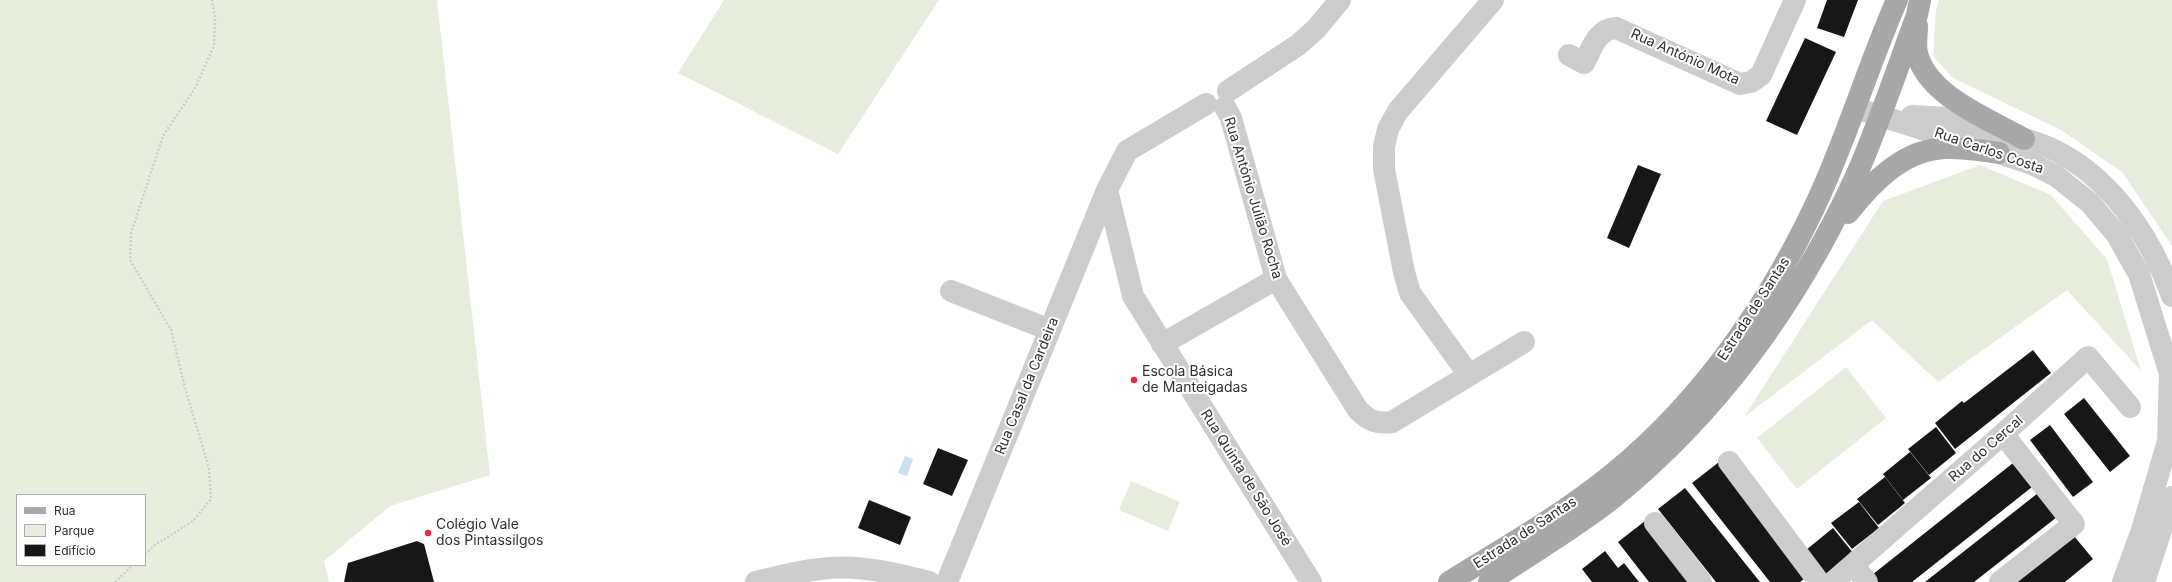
<!DOCTYPE html>
<html>
<head>
<meta charset="utf-8">
<style>
  body { margin:0 }
  #map { position:relative; width:2172px; height:582px; overflow:hidden; background:#fff; font-family:Inter,sans-serif }
  canvas { display:block }
  .legend { position:absolute; left:16px; top:494px; width:130px; height:72px; box-sizing:border-box; background:#fff; border:1px solid #acacac; margin:0; padding:5px 7px; list-style:none; font-size:12px; color:#303030 }
  .legend li { display:flex; align-items:center; gap:8px; height:20px }
  .legend b { width:20px; border:1px solid #acacac }
</style>
</head>
<body>
<div id="map">
<canvas width="2172" height="582"></canvas>
<ul class="legend">
<li><b style="height:5px;background:#a8a8a8"></b>Rua</li>
<li><b style="height:11px;background:#e8eedd"></b>Parque</li>
<li><b style="height:11px;background:#171717"></b>Edifício</li>
</ul>
</div>
<script>
const context = document.querySelector('canvas').getContext('2d');
context.lineJoin = 'round';
function fillPath(path, color) {
  context.fillStyle = color;
  context.fill(path, 'evenodd');
}
function strokePath(path, color, width, dash) {
  context.strokeStyle = color;
  context.lineWidth = width;
  context.lineCap = dash ? 'butt' : 'round';
  context.setLineDash(dash || []);
  context.stroke(path);
}
function write(font, color, halo, rows, align = 'center') {
  context.font = font + ' Inter,sans-serif';
  context.lineWidth = 4;
  context.setLineDash([]);
  context.textBaseline = 'middle';
  context.strokeStyle = halo;
  context.fillStyle = color;
  for (const [text, x, y, turn = 0] of rows) {
    context.save();
    context.translate(x, y);
    context.rotate((+turn || 0) * Math.PI / 180);
    context.textAlign = isNaN(turn) ? turn : align;
    if (halo) context.strokeText(text, 0, 0);
    context.fillText(text, 0, 0);
    context.restore();
  }
}
fillPath(new Path2D(`
  M0 0H437L490 475 390 506 324 561 329 582H0ZM17 495H145V565H17Z
  M724 0H939L838 154 678 73Z
  M1939 0H2172V246L2122 172 2061 130 1953 78 1933 56 1936 10Z
  M1980 165 2051 195 2107 259 2141 371 2067 290 1938 382 1872 320 1744 417 1883 201Z
  M1846 367 1886 418 1797 489 1757 438Z
  M1131 481 1180 502 1168 531 1119 510Z`), '#e8eedd');
fillPath(new Path2D(`
  M905 456 913 459 907 476 898 473Z`), '#c8e3ef');
fillPath(new Path2D(`
  M1827 0H1858L1844 37 1817 28Z
  M1805 38 1836 52 1797 135 1766 121Z
  M1638 165 1661 174 1629 248 1607 238Z
  M2033 350 2051 373 1955 449 1935 423 1962 401 1964 403Z
  M2084 398 2130 456 2110 472 2064 414Z
  M2050 425 2093 482 2073 497 2030 440Z
  M1936 427 1956 453 1929 475 1908 449Z
  M938 448 968 460 952 496 923 484Z
  M1910 452 1931 478 1903 500 1883 474Z
  M1719 462 1808 576 1800 582H1770L1692 483Z
  M2013 463 2032 487 1912 582H1878L1872 575Z
  M1885 477 1905 503 1878 525 1857 499Z
  M1685 488 1760 582H1716L1658 509Z
  M2038 493 2057 517 1974 582H1925Z
  M869 500 911 517 900 545 858 528Z
  M1859 502 1879 528 1852 549 1831 523Z
  M1645 521 1693 582H1649L1618 542Z
  M1833 528 1854 554 1826 576 1806 550Z
  M2074 536 2093 559 2065 582H2016Z
  M417 541 424 544 434 582H344L348 563Z
  M1605 551 1618 568 1624 563 1639 582H1592L1582 569Z`), '#171717');
strokePath(new Path2D(`
  M145 554 155 545 193 521 211 499 209 468 185 388 171 330 130 260 131 233 163 136 195 88 214 46 215 17 212 0
  M115 582 133 565`), '#cdcdcd', 2.5, [2, 2]);
strokePath(new Path2D(`
  M1569 55 1584 63C1592 48 1597 29 1616 28L1740 84 1751 82 1761 75 1795 0
  M1228 91 1298 45 1316 29 1340 0
  M1206 104 1127 151 1107 190 1133 296 1311 582
  M1225 107 1231 118 1276 279 1358 410C1369 421 1377 424 1392 422L1524 342
  M1855 108 1999 153 2032 164 2056 176 2090 203 2117 235 2139 274 2170 374 2168 441 2142 530 2123 582
  M1912 116C1924 117 1936 117 1948 118 1964 121 1979 127 1995 131 2013 136 2032 140 2050 148 2110 176 2150 235 2172 296
  M951 291 1050 330
  M1162 344 1276 279
  M1469 375 1410 293 1404 272 1384 169V147L1388 129 1398 111 1493 0
  M1729 462 1819 582
  M1655 523 1701 582
  M1853 565 1867 582
  M756 582C780 576 804 570 829 568 862 565 897 574 929 582
  M947 582 1107 190
  M1833 582 2003 434 2088 357 2130 407
  M2000 582 2074 524 2003 434
  M2144 582 2172 497`), '#cdcdcd', 22);
strokePath(new Path2D(`
  M1917 26C1917 34 1915 45 1917 53 1927 96 1989 119 2024 139
  M1848 213C1873 181 1906 147 1950 148 1967 148 1983 151 1999 153
  M1449 582C1499 551 1550 522 1596 487 1691 415 1763 315 1814 208 1846 141 1867 68 1897 0
  M1489 582C1530 554 1574 529 1613 498 1719 412 1799 300 1856 176 1879 124 1897 69 1917 15L1920 0`), '#a8a8a8', 22);
for (const [x, y, r, color] of [
  [1134,380,4,"#f22746"],
  [428,533,4,"#f22746"]
]) {
  const dot = new Path2D();
  dot.arc(x, y, r, 0, 2 * Math.PI);
  context.fillStyle = color;
  context.fill(dot);
  strokePath(dot, '#fff', 1.5);
}
write('14px', '#303030', '#fff', [
  ["Rua António Mota",1685,57,24],
  ["Rua Carlos Costa",1989,151,19],
  ["Rua António Julião Rocha",1253,198,73],
  ["Estrada de Santas",1754,309,-57],
  ["Rua Casal da Cardeira",1027,386,-68],
  ["Rua do Cercal",1986,449,-41],
  ["Rua Quinta de São José",1246,478,58],
  ["Estrada de Santas",1525,533,-33]
]);
write('14px', '#303030', '#fff', [
  ["Escola Básica",1142,372],
  ["de Manteigadas",1142,388],
  ["Colégio Vale",436,525],
  ["dos Pintassilgos",436,541]
], 'left');
</script>
</body>
</html>
